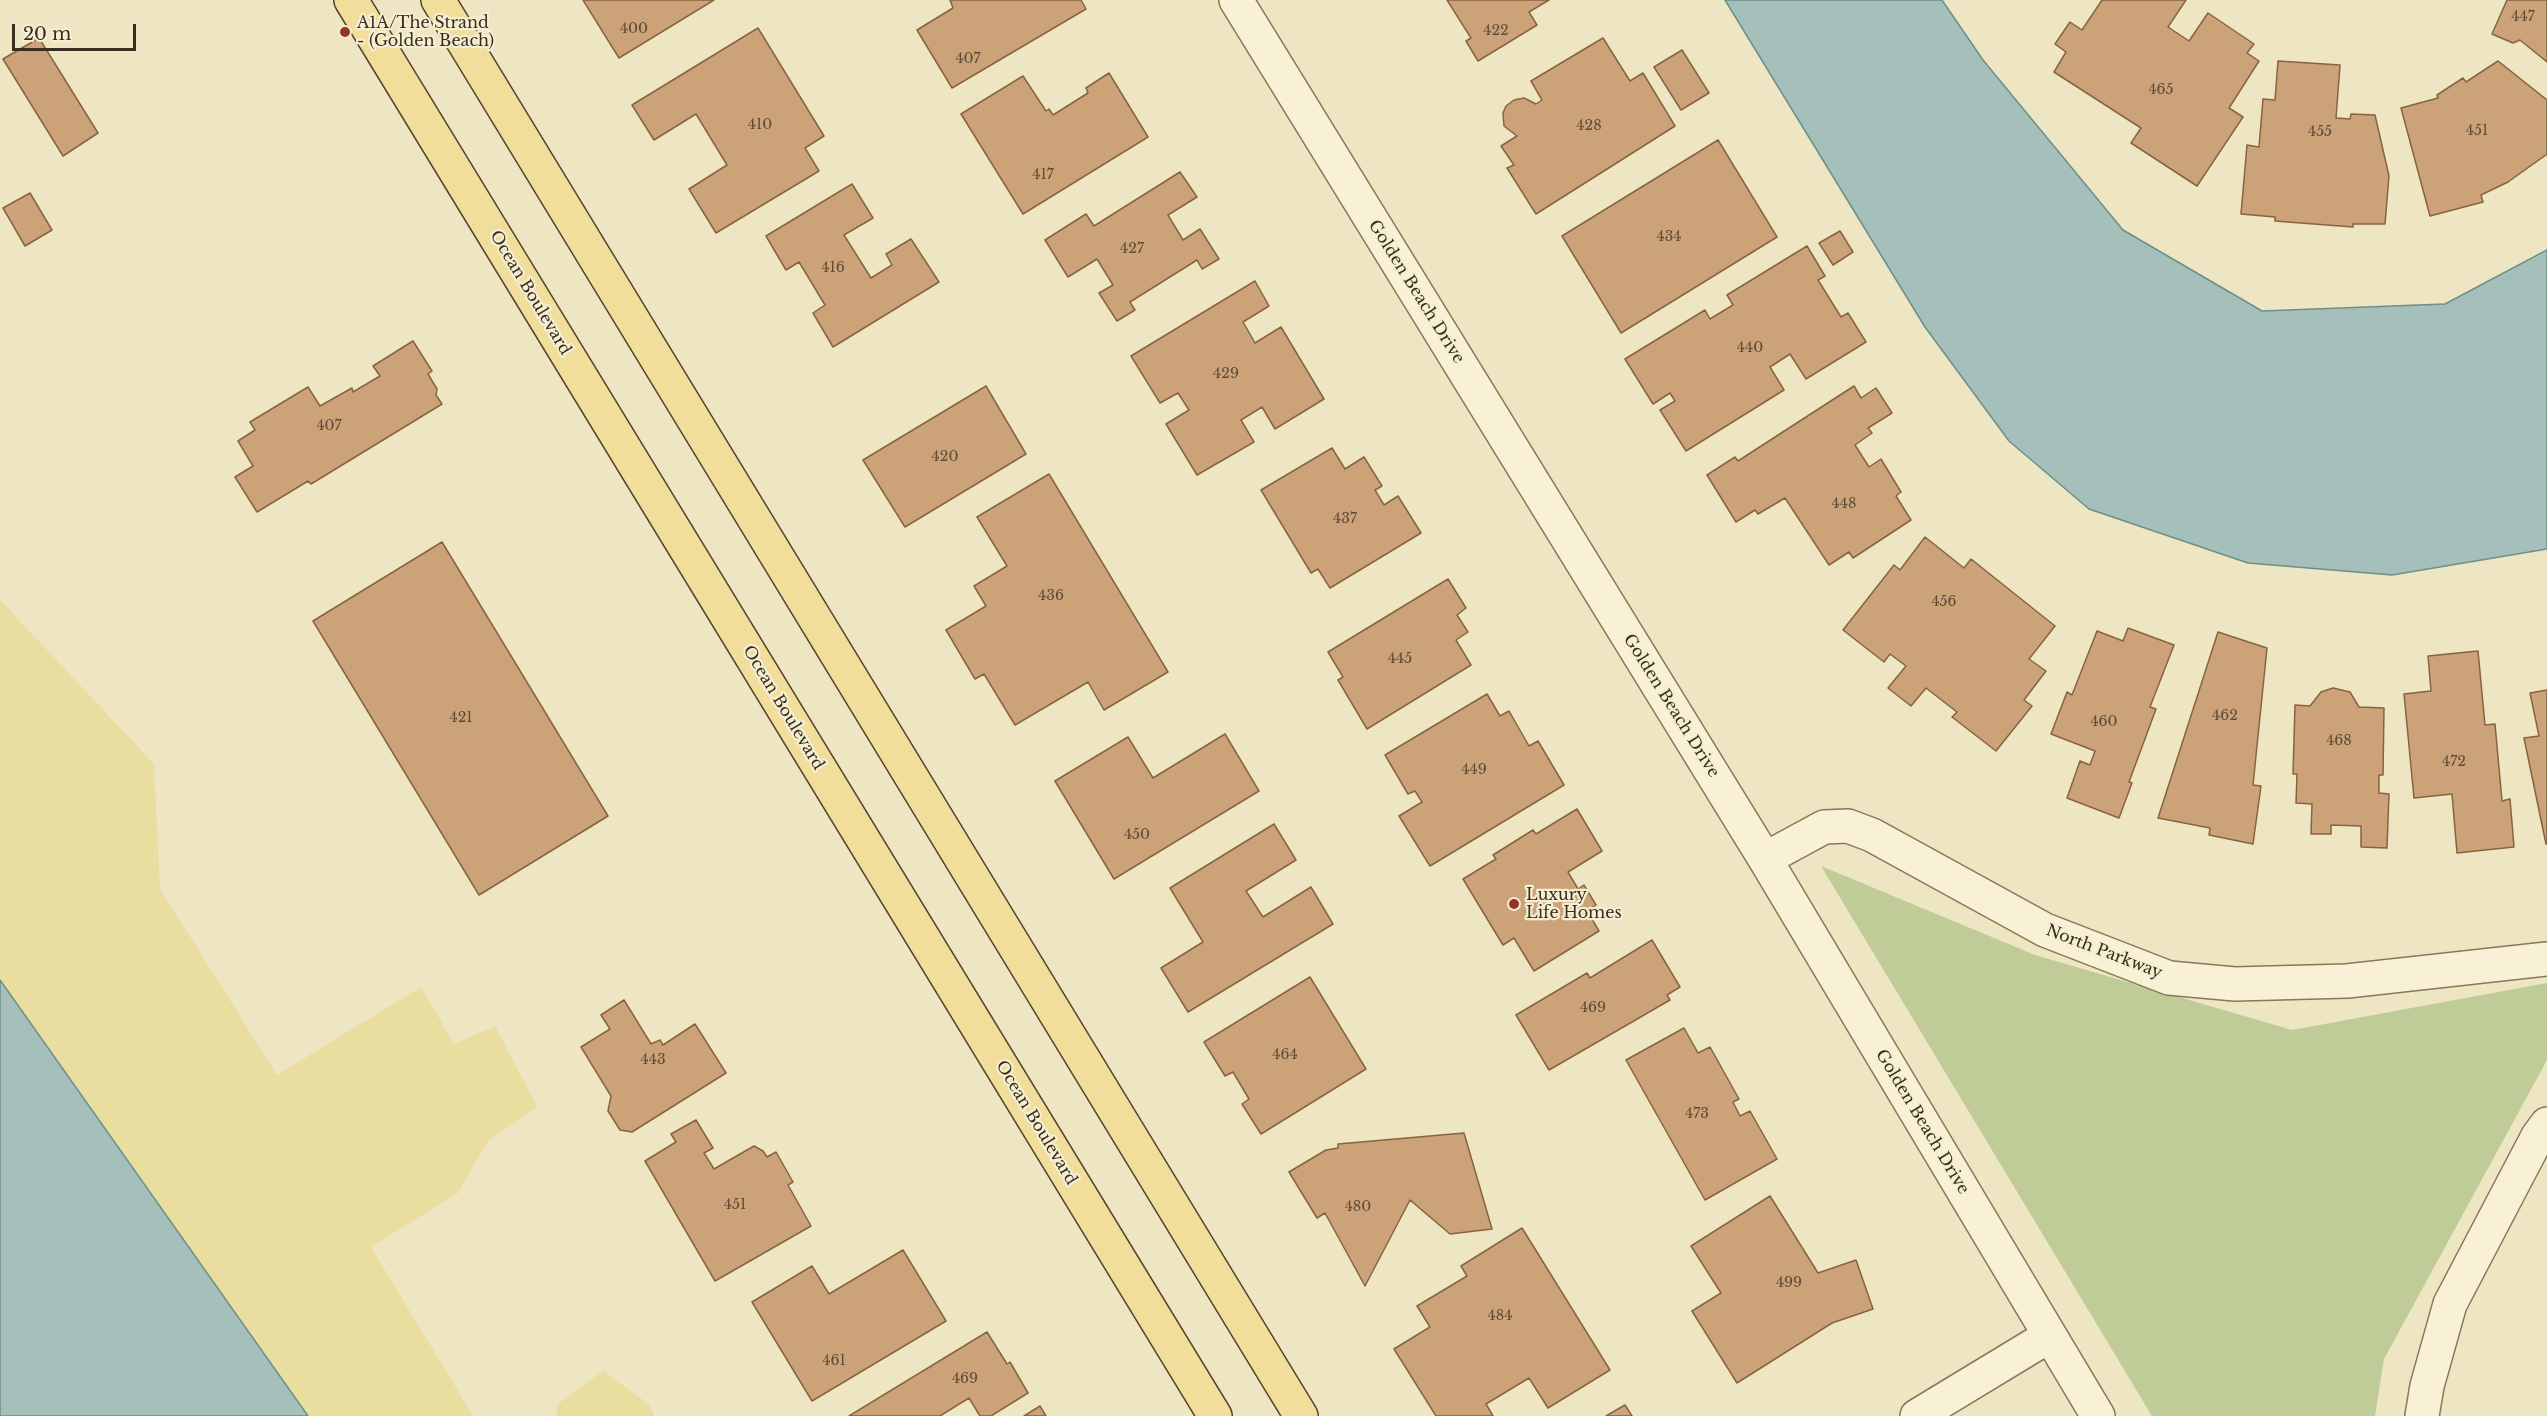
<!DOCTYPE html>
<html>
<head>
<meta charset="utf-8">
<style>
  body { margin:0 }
  #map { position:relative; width:2547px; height:1416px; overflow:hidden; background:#eee5c3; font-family:"Libre Baskerville",serif }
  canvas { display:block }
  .scale { position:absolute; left:12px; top:24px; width:124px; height:27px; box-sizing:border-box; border:3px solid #382d1e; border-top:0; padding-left:8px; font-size:18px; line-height:21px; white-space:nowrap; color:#382d1e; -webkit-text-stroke:4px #f5eed2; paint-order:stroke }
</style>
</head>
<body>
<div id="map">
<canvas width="2547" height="1416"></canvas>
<div class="scale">20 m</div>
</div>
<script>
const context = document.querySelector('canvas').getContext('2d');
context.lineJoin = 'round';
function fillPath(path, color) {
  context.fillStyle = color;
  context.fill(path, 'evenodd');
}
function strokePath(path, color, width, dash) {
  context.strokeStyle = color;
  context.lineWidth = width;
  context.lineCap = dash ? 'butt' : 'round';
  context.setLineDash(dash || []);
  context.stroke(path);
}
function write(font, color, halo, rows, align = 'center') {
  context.font = font + ' "Libre Baskerville",serif';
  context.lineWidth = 4.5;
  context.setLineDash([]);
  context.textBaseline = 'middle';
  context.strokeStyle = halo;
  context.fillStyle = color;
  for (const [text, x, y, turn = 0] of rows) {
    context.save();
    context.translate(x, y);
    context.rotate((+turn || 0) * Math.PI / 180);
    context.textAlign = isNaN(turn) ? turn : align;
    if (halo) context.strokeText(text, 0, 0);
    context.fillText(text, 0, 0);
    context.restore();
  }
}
fillPath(new Path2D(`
  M1821 866 2035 955 2292 1030 2547 983V1060L2384 1359 2375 1416H2152Z`), '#c0cc97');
fillPath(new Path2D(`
  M0 600 154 764 160 889 277 1075 421 987 454 1044 495 1026 537 1107 488 1141 458 1193 371 1247 473 1416H308L0 980Z
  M603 1371 650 1405 654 1416H556L558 1404Z`), '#e9dda0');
const water = new Path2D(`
  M1725 0H1942L1983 60 2123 230 2262 311 2445 304 2547 250V549L2392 575 2248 563 2089 509 2009 441 1925 327Z
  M0 980 308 1416H0Z`);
fillPath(water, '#a5c0bb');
strokePath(water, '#6c8f89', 1.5);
const building = new Path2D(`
  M583 0H714L619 58Z
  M950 0H1081L1086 9 952 88 917 30 953 8Z
  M1447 0H1549L1529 12 1537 25 1478 61 1466 41 1471 38Z
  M2102 0H2186L2168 27 2189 41 2208 13 2254 44 2247 53 2259 61 2229 108 2243 117 2197 186 2131 143 2141 128 2054 72 2066 52 2055 44 2070 22 2082 30Z
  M2507 0H2547V62L2520 40 2513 43 2492 34Z
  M758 28 824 136 805 148 819 171 716 233 689 189 727 165 696 114 654 140 632 105Z
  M39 38 98 133 63 156 3 59Z
  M1603 38 1630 81 1643 73 1675 126 1536 214 1507 168 1514 165 1501 146 1517 136 1504 126 1503 113 1506 106 1514 100 1524 98 1536 104 1542 100 1531 81Z
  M1682 50 1709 93 1681 110 1654 67Z
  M2278 61 2340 65 2336 118 2350 119 2351 114 2375 115 2389 176 2385 224H2353V227L2275 221V217L2241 214 2247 145 2259 147 2263 99 2275 100Z
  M2498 61 2547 100V154L2508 182 2481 195 2483 202 2430 216 2401 108 2438 98 2437 95 2463 78 2466 82Z
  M1109 73 1148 137 1023 214 961 114 1023 76 1046 111 1049 109 1053 115 1088 93 1086 88Z
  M1718 140 1777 237 1621 333 1562 236Z
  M1180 172 1197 197 1168 215 1183 240 1200 229 1219 259 1202 269 1197 260 1130 302 1135 310 1117 321 1099 293 1113 285 1097 259 1068 277 1045 240 1086 214 1094 226Z
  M852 184 873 218 844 235 871 278 892 265 886 254 911 239 939 282 833 347 813 313 825 305 799 262 786 270 766 236Z
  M30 193 52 230 25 246 3 208Z
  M1840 231 1853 252 1833 265 1819 243Z
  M1807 246 1825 276 1818 280 1841 317 1848 313 1866 342 1806 379 1790 354 1770 367 1784 390 1686 451 1660 410 1675 401 1670 393 1653 404 1625 359 1705 310 1710 319 1733 305 1727 295Z
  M1255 281 1269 306 1243 322 1255 343 1281 327 1324 399 1275 429 1262 407 1241 420 1254 442 1197 475 1166 424 1189 410 1178 393 1160 403 1131 356Z
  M413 341 432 371 428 374 437 389 436 395 442 404 311 484 308 481 257 512 235 477 253 466 238 441 255 430 250 422 308 387 320 406 352 388 353 392 380 376 373 366Z
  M986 386 1026 454 905 527 863 460Z
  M1854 386 1861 398 1876 388 1892 413 1868 428 1872 433 1855 445 1869 467 1881 459 1901 492 1896 496 1911 520 1853 558 1849 552 1829 565 1785 498 1758 514 1755 510 1736 522 1707 475 1735 457 1738 461Z
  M1332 448 1345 469 1364 457 1382 486 1375 490 1384 505 1398 496 1421 533 1330 588 1318 569 1311 573 1261 490Z
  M1049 474 1168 672 1104 710 1088 682 1015 725 984 674 975 679 946 630 986 606 974 586 1007 566 977 517Z
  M1925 537 1964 568 1971 559 2055 626 2029 659 2046 671 2024 700 2032 706 1996 751 1952 717 1957 712 1926 688 1911 706 1888 688 1906 666 1890 654 1884 662 1843 630 1894 565 1900 570Z
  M442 542 608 816 479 895 313 621Z
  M1448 579 1466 608 1457 615 1468 632 1456 640 1471 665 1367 729 1338 680 1343 677 1328 652Z
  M2128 628 2174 645 2150 707 2156 709 2129 782 2132 783 2119 818 2067 798 2080 761 2090 765 2095 751 2051 734 2067 692 2072 695 2097 631 2123 641Z
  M2218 632 2267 648 2253 785 2261 786 2253 844 2209 835 2210 828 2158 818Z
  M2478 651 2485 725 2495 724 2502 801 2510 799 2514 847 2457 853 2452 794 2414 798 2404 694 2431 691 2428 656Z
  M2333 688 2350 692 2359 707 2384 708 2383 775H2379V793L2389 794 2387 848 2361 847V826L2331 825V834H2311L2312 804 2296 803 2297 774H2293L2295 705 2310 706 2321 692Z
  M2547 690V844H2546L2524 738 2539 736 2530 693Z
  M1487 694 1500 716 1509 711 1529 746 1538 741 1564 785 1430 866 1399 816 1422 802 1415 791 1408 794 1385 755Z
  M1225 734 1259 791 1114 879 1055 781 1128 737 1153 778Z
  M1577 809 1602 851 1568 872 1578 889 1584 885 1596 905 1587 911 1599 931 1534 971 1514 938 1503 945 1463 879 1496 859 1493 855 1533 830 1536 834Z
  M1274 824 1296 860 1246 891 1263 917 1311 887 1333 924 1188 1012 1161 968 1203 942 1170 888Z
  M1652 940 1680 987 1667 995 1670 1000 1549 1070 1516 1015 1587 973 1590 978Z
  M1310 977 1366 1069 1261 1134 1242 1104 1249 1099 1233 1072 1225 1076 1204 1042Z
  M624 1000 651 1044 660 1040 663 1045 695 1024 726 1073 632 1132 620 1130 608 1111 611 1096 581 1047 610 1029 601 1015Z
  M1684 1028 1698 1053 1710 1047 1739 1099 1733 1102 1740 1116 1750 1111 1777 1159 1705 1200 1626 1060Z
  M696 1120 713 1148 704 1153 714 1169 754 1146 763 1151 767 1157 776 1152 793 1182 788 1185 811 1226 715 1281 645 1161 676 1142 671 1134Z
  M1464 1133 1492 1229 1450 1234 1410 1200 1365 1286 1325 1213 1317 1218 1289 1172 1326 1150 1338 1148V1144Z
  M1770 1196 1818 1273 1856 1260 1873 1309 1832 1323 1737 1383 1692 1311 1721 1293 1691 1246Z
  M1522 1228 1610 1370 1548 1408 1529 1378 1486 1404 1493 1416H1436L1394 1349 1430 1327 1417 1306 1467 1276 1461 1266Z
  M903 1250 946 1321 812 1401 752 1302 812 1266 829 1294Z
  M987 1332 1007 1364 1010 1362 1028 1393 991 1416H980L969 1398 940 1416H849Z
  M1625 1405 1632 1416H1606Z
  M1040 1406 1046 1416H1024Z`);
fillPath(building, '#cca379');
strokePath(building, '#876340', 1.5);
const street = new Path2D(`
  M1236 0 1765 859 2098 1416
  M1765 859 1824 827 1848 826 1872 835 2045 930 2169 978 2235 984 2347 981 2547 959
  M1917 1416 2049 1336
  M2422 1416 2427 1386 2450 1304 2538 1136 2547 1124`);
const primary = new Path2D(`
  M351 0 1215 1416
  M438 0 1301 1416`);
strokePath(street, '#88775a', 36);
strokePath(primary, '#55442e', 36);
strokePath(street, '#f8f1d6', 33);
strokePath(primary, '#f1de9b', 33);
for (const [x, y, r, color] of [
  [345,32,6,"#96342a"],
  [1514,904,6,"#96342a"]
]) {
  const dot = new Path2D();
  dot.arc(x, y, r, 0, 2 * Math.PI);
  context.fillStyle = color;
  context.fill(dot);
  strokePath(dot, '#f5eed2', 2);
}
write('14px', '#5d4a35', null, [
  ["447",2523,17],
  ["400",634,29],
  ["422",1496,31],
  ["407",968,59],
  ["465",2161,90],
  ["410",760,125],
  ["428",1589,126],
  ["451",2477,131],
  ["455",2320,132],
  ["417",1043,175],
  ["434",1669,237],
  ["427",1132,249],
  ["416",833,268],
  ["440",1750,348],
  ["429",1226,374],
  ["407",329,426],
  ["420",945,457],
  ["448",1844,504],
  ["437",1345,519],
  ["436",1051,596],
  ["456",1944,602],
  ["445",1400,659],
  ["462",2225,716],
  ["421",461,718],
  ["460",2104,722],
  ["468",2339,741],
  ["472",2454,762],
  ["449",1474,770],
  ["450",1137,835],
  ["469",1593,1008],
  ["464",1285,1055],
  ["443",653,1060],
  ["473",1697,1114],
  ["451",735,1205],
  ["480",1358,1207],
  ["499",1789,1283],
  ["484",1500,1316],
  ["461",834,1361],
  ["469",965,1379]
]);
write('16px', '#382d1e', '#f5eed2', [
  ["A1A/The Strand",357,23],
  ["- (Golden Beach)",357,41],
  ["Luxury",1526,895],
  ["Life Homes",1526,913]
], 'left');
write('16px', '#382d1e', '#f5eed2', [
  ["Golden Beach Drive",1416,292,58],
  ["Ocean Boulevard",530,293,59],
  ["Golden Beach Drive",1671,706,58],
  ["Ocean Boulevard",783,708,59],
  ["North Parkway",2104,952,21],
  ["Golden Beach Drive",1922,1122,59],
  ["Ocean Boulevard",1036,1123,59]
]);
</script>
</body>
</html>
